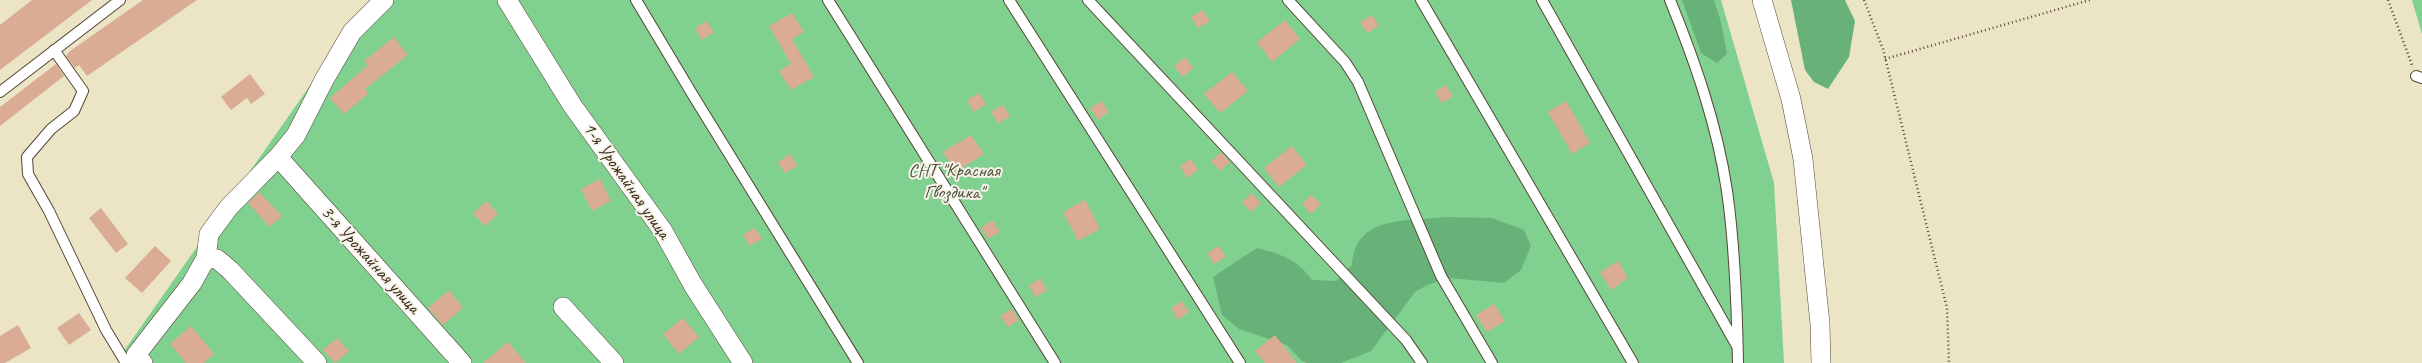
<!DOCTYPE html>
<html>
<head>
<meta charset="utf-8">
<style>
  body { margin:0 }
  canvas { display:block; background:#ebe4c5 }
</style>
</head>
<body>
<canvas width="2422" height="363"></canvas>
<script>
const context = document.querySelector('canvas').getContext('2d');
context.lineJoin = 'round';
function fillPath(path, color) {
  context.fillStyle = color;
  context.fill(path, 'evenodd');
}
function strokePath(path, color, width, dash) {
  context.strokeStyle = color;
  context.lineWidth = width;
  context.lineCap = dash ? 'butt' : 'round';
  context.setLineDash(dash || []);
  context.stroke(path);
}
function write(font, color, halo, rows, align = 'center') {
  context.font = font + ' Caveat,sans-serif';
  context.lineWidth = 4;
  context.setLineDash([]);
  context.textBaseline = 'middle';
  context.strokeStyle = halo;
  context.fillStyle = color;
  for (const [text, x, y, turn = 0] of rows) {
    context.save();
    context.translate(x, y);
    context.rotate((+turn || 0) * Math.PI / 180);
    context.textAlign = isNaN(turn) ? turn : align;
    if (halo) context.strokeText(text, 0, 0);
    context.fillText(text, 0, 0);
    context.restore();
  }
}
fillPath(new Path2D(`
  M370 0H1721L1774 183 1784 363H135L124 351Z
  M2412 0H2422V34Z`), '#80d090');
fillPath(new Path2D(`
  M1682 0H1714L1721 22 1727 54 1717 63 1701 53Z
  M1791 0H1845L1855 21 1849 57 1828 89 1814 82 1805 70Z
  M1445 217 1492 218 1524 230 1531 246 1521 270 1504 283 1450 278 1427 285 1415 292 1371 351 1341 363H1307L1302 361 1287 345 1239 329 1222 315 1213 277 1257 248C1282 255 1296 258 1312 280L1336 281 1352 265C1356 214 1407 222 1445 217Z`), '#68b27a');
fillPath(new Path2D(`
  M32 0H92L0 70V25Z
  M143 0H197L87 76 79 65 75 68 66 56 70 51Z
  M1203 10 1210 21 1198 28 1191 17Z
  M792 13 804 32 792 39 814 77 791 90 779 71 791 64 769 26Z
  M1372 15 1379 26 1367 33 1360 22Z
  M1285 20 1300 39 1272 62 1257 42Z
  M706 21 714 32 702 40 695 28Z
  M394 37 408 55 365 89 369 93 344 114 330 98 368 65 364 61Z
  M1185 57 1193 68 1183 77 1174 66Z
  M56 64 64 76 0 126V107Z
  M1232 72 1248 91 1220 113 1204 94Z
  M250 74 265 94 251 104 247 98 231 110 221 97Z
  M1446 85 1453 96 1442 103 1435 92Z
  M979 93 986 104 974 112 967 100Z
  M1102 101 1109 112 1098 120 1090 108Z
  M1566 101 1590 143 1572 154 1548 112Z
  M1003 105 1010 116 998 124 991 112Z
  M971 135 984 154 956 172 943 152Z
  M1292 146 1307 165 1279 187 1264 168Z
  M1221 152 1230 162 1220 171 1211 161Z
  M790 154 797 166 785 173 778 162Z
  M1191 159 1198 170 1187 178 1180 166Z
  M600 179 611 201 592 211 581 189Z
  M259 192 282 216 270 227 248 203Z
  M1252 193 1261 203 1251 212 1242 202Z
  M1311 195 1321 204 1311 214 1302 204Z
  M1085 200 1100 229 1078 241 1063 212Z
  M487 201 498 214 485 226 473 213Z
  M101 208 128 244 116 253 89 218Z
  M993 220 1000 232 988 239 981 228Z
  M755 228 762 239 750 246 743 235Z
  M155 246 171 261 142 293 125 278Z
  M1219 246 1226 257 1214 264 1207 253Z
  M1618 261 1628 278 1611 290 1600 272Z
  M1040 278 1047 290 1036 297 1029 286Z
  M449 290 463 308 443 325 428 308Z
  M1182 301 1189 312 1178 320 1171 308Z
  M1494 304 1505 321 1487 332 1476 315Z
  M1012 309 1019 320 1008 327 1000 316Z
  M79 313 91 330 69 345 57 328Z
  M683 318 699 337 679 354 663 334Z
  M18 325 31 348 5 363H0V336Z
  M191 326 214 354 204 363H186L170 344Z
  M1275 335 1297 363H1265L1255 351Z
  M337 338 349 351 335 363 323 350Z
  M508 342 526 363H483Z`), '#daac94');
const service = new Path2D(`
  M636 0 694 97 858 363
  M828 0 1055 363
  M1009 0 1240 363
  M1088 0 1406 340 1422 363
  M1288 0 1345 62 1358 82 1441 276 1492 363
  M1421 0 1633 363
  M1542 0 1737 346
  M1670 0C1695 62 1717 124 1727 191 1735 246 1737 307 1738 363
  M54 50 83 91 74 111 51 129 27 157 28 174 49 211 106 330 126 363
  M2416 76 2422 78
  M0 92 120 0`);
const minor = new Path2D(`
  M507 0 572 105 663 231 693 285 743 363
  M1762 0 1791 99 1803 159 1820 324 1821 363
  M278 157 462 363
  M206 258 217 259 230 270 317 363
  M563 307 614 363
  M143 363 136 355 192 283 206 258 209 234 229 207 278 157 296 135 324 80 352 32 384 0`);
strokePath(service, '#554637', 12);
strokePath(minor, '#554637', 20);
strokePath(new Path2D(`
  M1864 0 1883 49 1947 308 1949 363
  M2388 0 2412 65
  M1885 59 2090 0`), '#554637', 2.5, [1, 3]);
strokePath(service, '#fff', 10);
strokePath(minor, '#fff', 19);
write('19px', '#4c543a', '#f7f3e8', [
  ["СНТ \"Красная",954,171],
  ["Гвоздика\"",954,193]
]);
write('19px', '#3b2a1e', '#f7f3e8', [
  ["1-я Урожайная улица",626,181,55],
  ["3-я Урожайная улица",370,260,48]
]);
</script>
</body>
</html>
